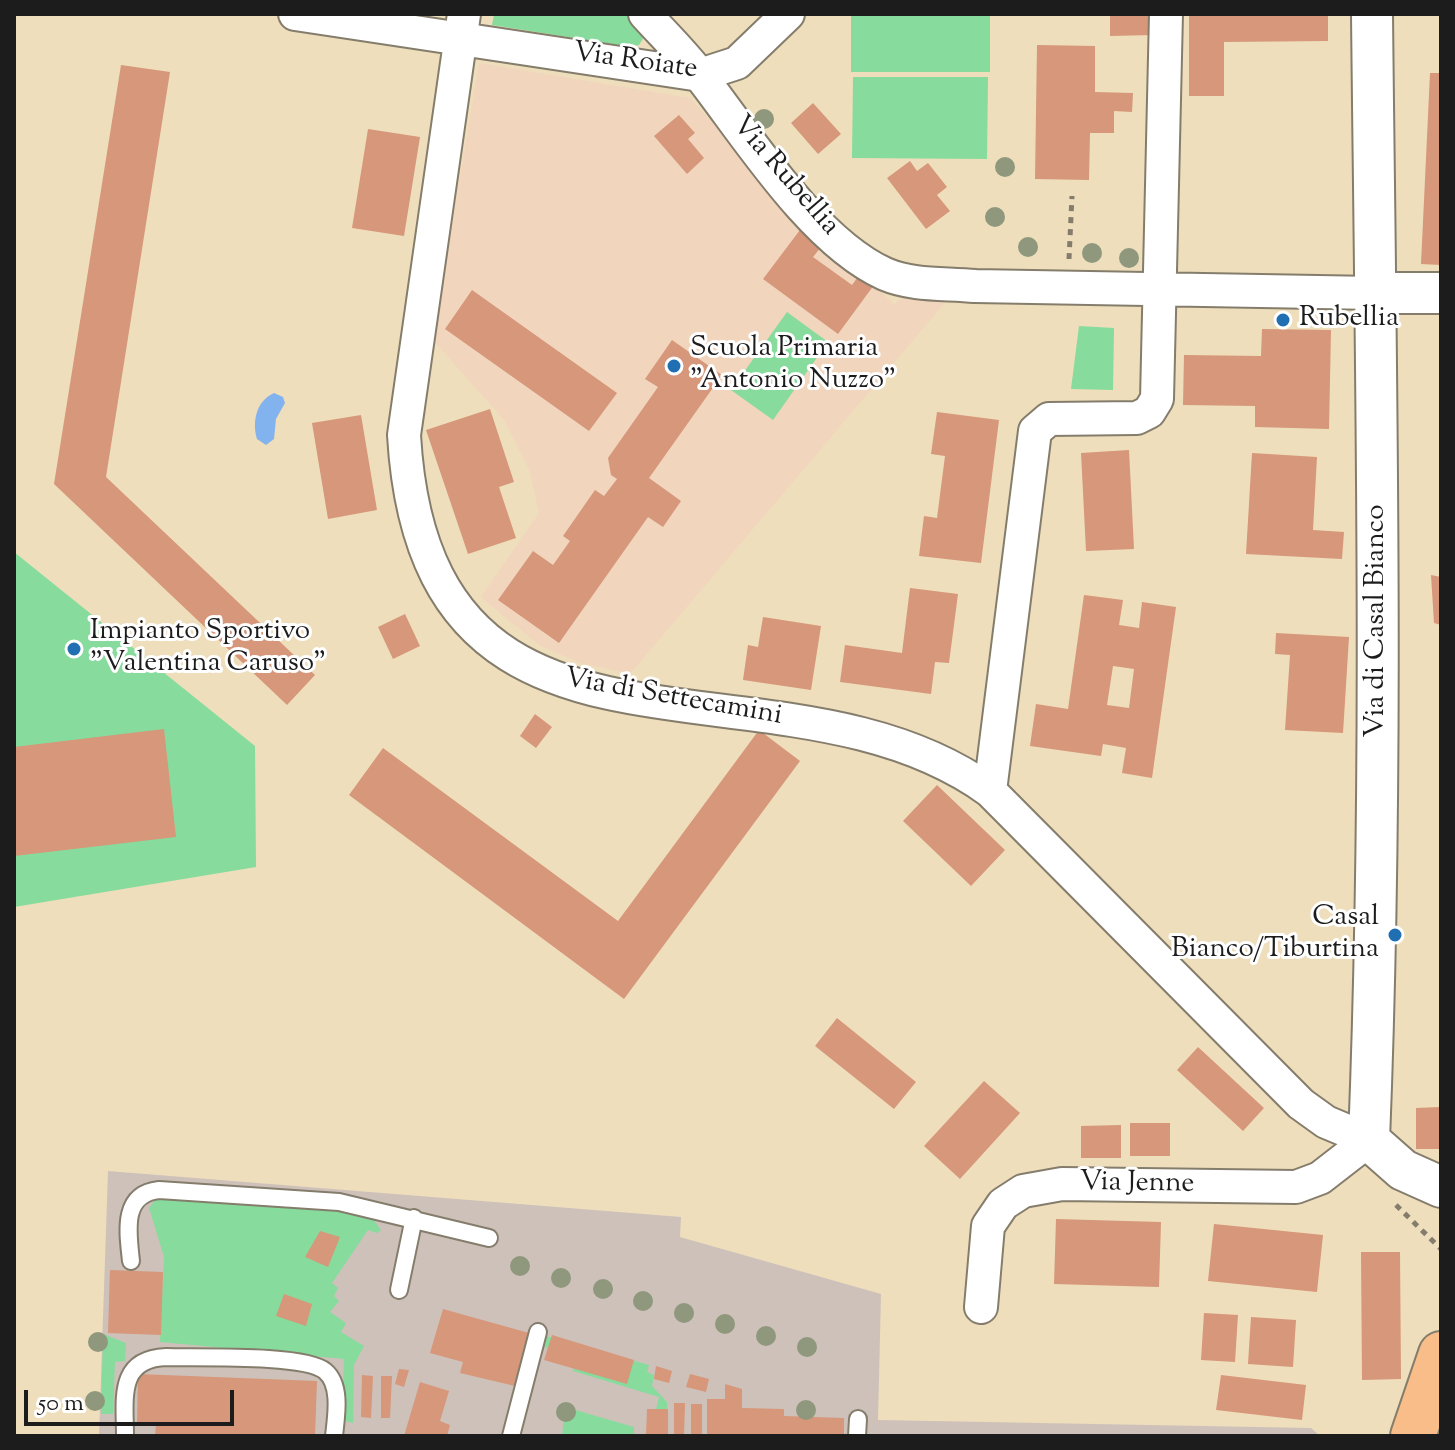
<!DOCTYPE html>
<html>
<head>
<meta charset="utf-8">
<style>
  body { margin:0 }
  #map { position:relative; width:1455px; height:1450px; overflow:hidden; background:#eedebc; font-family:"Sorts Mill Goudy",serif }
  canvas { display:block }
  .frame { position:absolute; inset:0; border:16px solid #1c1c1c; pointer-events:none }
  .scale { position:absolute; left:24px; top:1390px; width:210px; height:36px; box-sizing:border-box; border:4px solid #1c1c1c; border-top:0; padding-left:10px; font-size:24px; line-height:28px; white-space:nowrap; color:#1c1c1c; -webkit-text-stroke:6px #fff; paint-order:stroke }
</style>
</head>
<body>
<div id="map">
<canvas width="1455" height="1450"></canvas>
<div class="frame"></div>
<div class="scale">50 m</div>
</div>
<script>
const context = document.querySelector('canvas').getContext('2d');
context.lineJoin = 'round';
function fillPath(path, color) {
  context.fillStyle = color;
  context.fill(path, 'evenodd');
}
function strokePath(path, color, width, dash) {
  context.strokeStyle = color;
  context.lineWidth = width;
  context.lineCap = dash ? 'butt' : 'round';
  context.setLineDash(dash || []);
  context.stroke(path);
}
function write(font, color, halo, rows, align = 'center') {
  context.font = font + ' "Sorts Mill Goudy",serif';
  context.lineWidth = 6;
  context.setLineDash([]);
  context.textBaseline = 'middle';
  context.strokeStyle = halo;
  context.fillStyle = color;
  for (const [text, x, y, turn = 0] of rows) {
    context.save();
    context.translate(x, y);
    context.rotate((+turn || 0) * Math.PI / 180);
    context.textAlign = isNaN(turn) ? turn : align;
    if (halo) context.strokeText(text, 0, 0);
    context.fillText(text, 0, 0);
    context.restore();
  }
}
fillPath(new Path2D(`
  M479 63 690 98 804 222 894 304 906 296 948 299 630 674 580 663 539 645 481 597 539 513 530 472 504 420 433 340Z`), '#f1d5bd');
fillPath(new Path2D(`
  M108 1171 681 1217 680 1237 881 1294 878 1420 1311 1428 1320 1436H99Z`), '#cec1ba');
fillPath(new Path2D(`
  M494 14H628L644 37 639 45 631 47 492 25Z
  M851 14H990V72H851Z
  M853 77H988L987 159 852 158Z
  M787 312 828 342 773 420 731 390Z
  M1079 326 1114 328 1113 390 1071 389Z
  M14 552 255 746 256 867 14 907Z
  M158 1196 367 1211 381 1230 377 1233 368 1230 332 1283 338 1288 334 1296 339 1301 330 1312 346 1323 341 1332 364 1346 354 1365 353 1423 342 1420 344 1359 160 1342 164 1257 149 1208Z
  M103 1334 126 1343 125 1361 115 1362 113 1414H101Z
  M543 1335 649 1365 647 1372 654 1375 652 1386 667 1402V1409H656L659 1397 573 1371 576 1361 540 1345Z
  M565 1407 634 1427V1436H562Z`), '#87db9d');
fillPath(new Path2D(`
  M274 393 283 397 285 403 276 419 274 439 266 445 257 439C252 422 256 401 274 393Z`), '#83b3ee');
fillPath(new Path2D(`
  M1110 14H1154V35L1110 36Z
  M1189 14H1328V41L1224 42V96H1189Z
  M1037 45 1095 46V92L1133 93 1132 112 1114 111V133H1090L1089 180 1035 179Z
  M121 65 170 72 106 477 315 675 287 705 54 484Z
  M1430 73H1441V265L1421 264Z
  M813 103 841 134 818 154 791 123Z
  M679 115 695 133 688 139 704 158 687 174 654 136Z
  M368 129 420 137 404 236 352 228Z
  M910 161 917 171 928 163 947 187 937 195 950 211 926 229 887 178Z
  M803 226 825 242 813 257 852 285 860 274 874 285 838 334 763 279Z
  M472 290 617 393 589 431 445 329Z
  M1262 329 1331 330 1329 429 1255 427V406L1183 405 1184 355 1261 356Z
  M672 340 722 375 649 478 681 501 663 527 648 517 559 643 498 600 533 551 553 565 570 541 563 536 595 490 604 496 617 479 611 475 608 458 658 387 645 379Z
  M490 409 514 482 499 487 516 538 468 554 426 430Z
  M937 412 999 420 981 563 919 556 924 516 937 518 945 456 931 454Z
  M361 415 377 510 328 519 312 423Z
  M1129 450 1134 549 1086 551 1081 453Z
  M1252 453 1317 457 1313 530 1344 532 1342 559 1246 554Z
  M1431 575 1441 577V625L1434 623Z
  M910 588 958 594 949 663 935 662 931 694 840 682 845 645 902 653Z
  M1084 595 1123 600 1119 625 1139 628 1142 602 1176 607 1152 778 1122 773 1126 748 1103 744 1101 756 1030 746 1036 704 1068 709ZM1113 666 1134 669 1129 708 1107 705Z
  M405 614 420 646 393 659 378 627Z
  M763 617 821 626 811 690 743 680 748 645 758 647Z
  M1276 633 1349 637 1343 733 1285 730 1290 655 1275 654Z
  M535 714 552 727 536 748 520 736Z
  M164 729 176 837 14 856V747Z
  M759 730 800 761 624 999 349 795 383 748 618 921Z
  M937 785 1005 850 971 886 903 821Z
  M837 1018 916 1082 894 1109 815 1046Z
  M1198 1047 1264 1108 1243 1131 1177 1070Z
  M984 1081 1020 1113 960 1179 924 1146Z
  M1441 1107V1149H1416V1108Z
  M1130 1123H1170V1156H1130Z
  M1121 1125V1158H1081V1126Z
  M1056 1219 1161 1222 1159 1287 1054 1284Z
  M1214 1224 1323 1235 1317 1292 1208 1281Z
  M320 1231 340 1237 328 1267 305 1257Z
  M1361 1252H1400L1401 1379 1362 1380Z
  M110 1270 163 1272 161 1335 108 1333Z
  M284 1294 312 1304 306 1326 276 1316Z
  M443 1309 529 1333 515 1386 460 1373 463 1362 430 1353Z
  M1204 1313 1238 1315 1235 1362 1201 1360Z
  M1251 1317 1296 1320 1293 1367 1248 1364Z
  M552 1335 634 1360 627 1384 544 1360Z
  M656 1366 672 1371 669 1383 654 1379Z
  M399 1369 409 1370 404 1387 395 1384Z
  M138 1374 317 1381 315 1436H155L156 1423H137Z
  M690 1374 709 1379 706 1392 686 1387Z
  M362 1375 373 1376 371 1418 361 1417Z
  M1221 1375 1306 1385 1302 1420 1216 1410Z
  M381 1376H392L390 1418H381Z
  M420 1382 449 1391 440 1421 450 1425 447 1436H404Z
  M725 1384 742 1389V1408L784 1409V1416L844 1418V1436H707V1399H725Z
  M674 1403H685L684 1436H674Z
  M691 1404H702V1436H691Z
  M647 1409H668V1436H646Z`), '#d6977a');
const service = new Path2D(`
  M131 1261C128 1233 121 1194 159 1190L339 1202 489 1238
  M399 1290 414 1218
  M125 1436C125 1399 117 1359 166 1357 197 1358 305 1354 325 1371 342 1385 336 1417 334 1436
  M511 1436 538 1332
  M857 1436 858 1419`);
const minor = new Path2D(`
  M295 14 700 75 737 63 788 14
  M464 14 404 435C426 812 778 637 990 791L1301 1104 1326 1122 1369 1140 1320 1178 1296 1187 1062 1184 1023 1191 1003 1204 988 1226 981 1307
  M645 14C664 35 685 55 702 78 749 139 814 242 885 274 913 286 945 283 975 286L1375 293
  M990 791 1035 431 1049 419 1137 418 1149 412 1157 399 1166 14`);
const tertiary = new Path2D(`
  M1372 14C1376 390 1384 765 1369 1140L1403 1170 1441 1187
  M1375 293H1441`);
const primary = new Path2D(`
  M1413 1436 1441 1354`);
strokePath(service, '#857d6c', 20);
strokePath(minor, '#857d6c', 36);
strokePath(tertiary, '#857d6c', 44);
strokePath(primary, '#857d6c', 48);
strokePath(new Path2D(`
  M1069 259 1072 196
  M1396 1205 1441 1249`), '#857d6c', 5, [6, 6]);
strokePath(service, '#fff', 16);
strokePath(minor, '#fff', 32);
strokePath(tertiary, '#fff', 40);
strokePath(primary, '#f8bd89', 44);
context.fillStyle = '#8f987d';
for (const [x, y] of [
  [764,119],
  [1005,167],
  [995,217],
  [1028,247],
  [1092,253],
  [1129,258],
  [520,1266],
  [561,1278],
  [603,1289],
  [643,1301],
  [684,1313],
  [725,1324],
  [766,1336],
  [98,1342],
  [807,1347],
  [95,1401],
  [806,1410],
  [566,1412]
]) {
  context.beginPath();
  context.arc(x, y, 10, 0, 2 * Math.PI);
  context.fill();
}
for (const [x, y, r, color] of [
  [1283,320,8,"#1f6fb2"],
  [674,366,8,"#1f6fb2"],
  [74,649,8,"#1f6fb2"],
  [1395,935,8,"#1f6fb2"]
]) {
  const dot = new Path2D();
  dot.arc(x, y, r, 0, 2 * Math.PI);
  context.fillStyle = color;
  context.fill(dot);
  strokePath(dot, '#fff', 3);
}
write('28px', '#1c1c1c', '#fff', [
  ["Via Roiate",635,63,8],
  ["Via Rubellia",784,177,49],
  ["Via di Casal Bianco",1378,621,-90],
  ["Via di Settecamini",673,699,10],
  ["Via Jenne",1137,1185,1]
]);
write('28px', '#1c1c1c', '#fff', [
  ["Rubellia",1299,320],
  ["Scuola Primaria",690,350],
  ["\"Antonio Nuzzo\"",690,382],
  ["Impianto Sportivo",90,633],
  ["\"Valentina Caruso\"",90,665],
  ["Casal",1379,919,"right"],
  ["Bianco/Tiburtina",1379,951,"right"]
], 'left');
</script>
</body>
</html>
